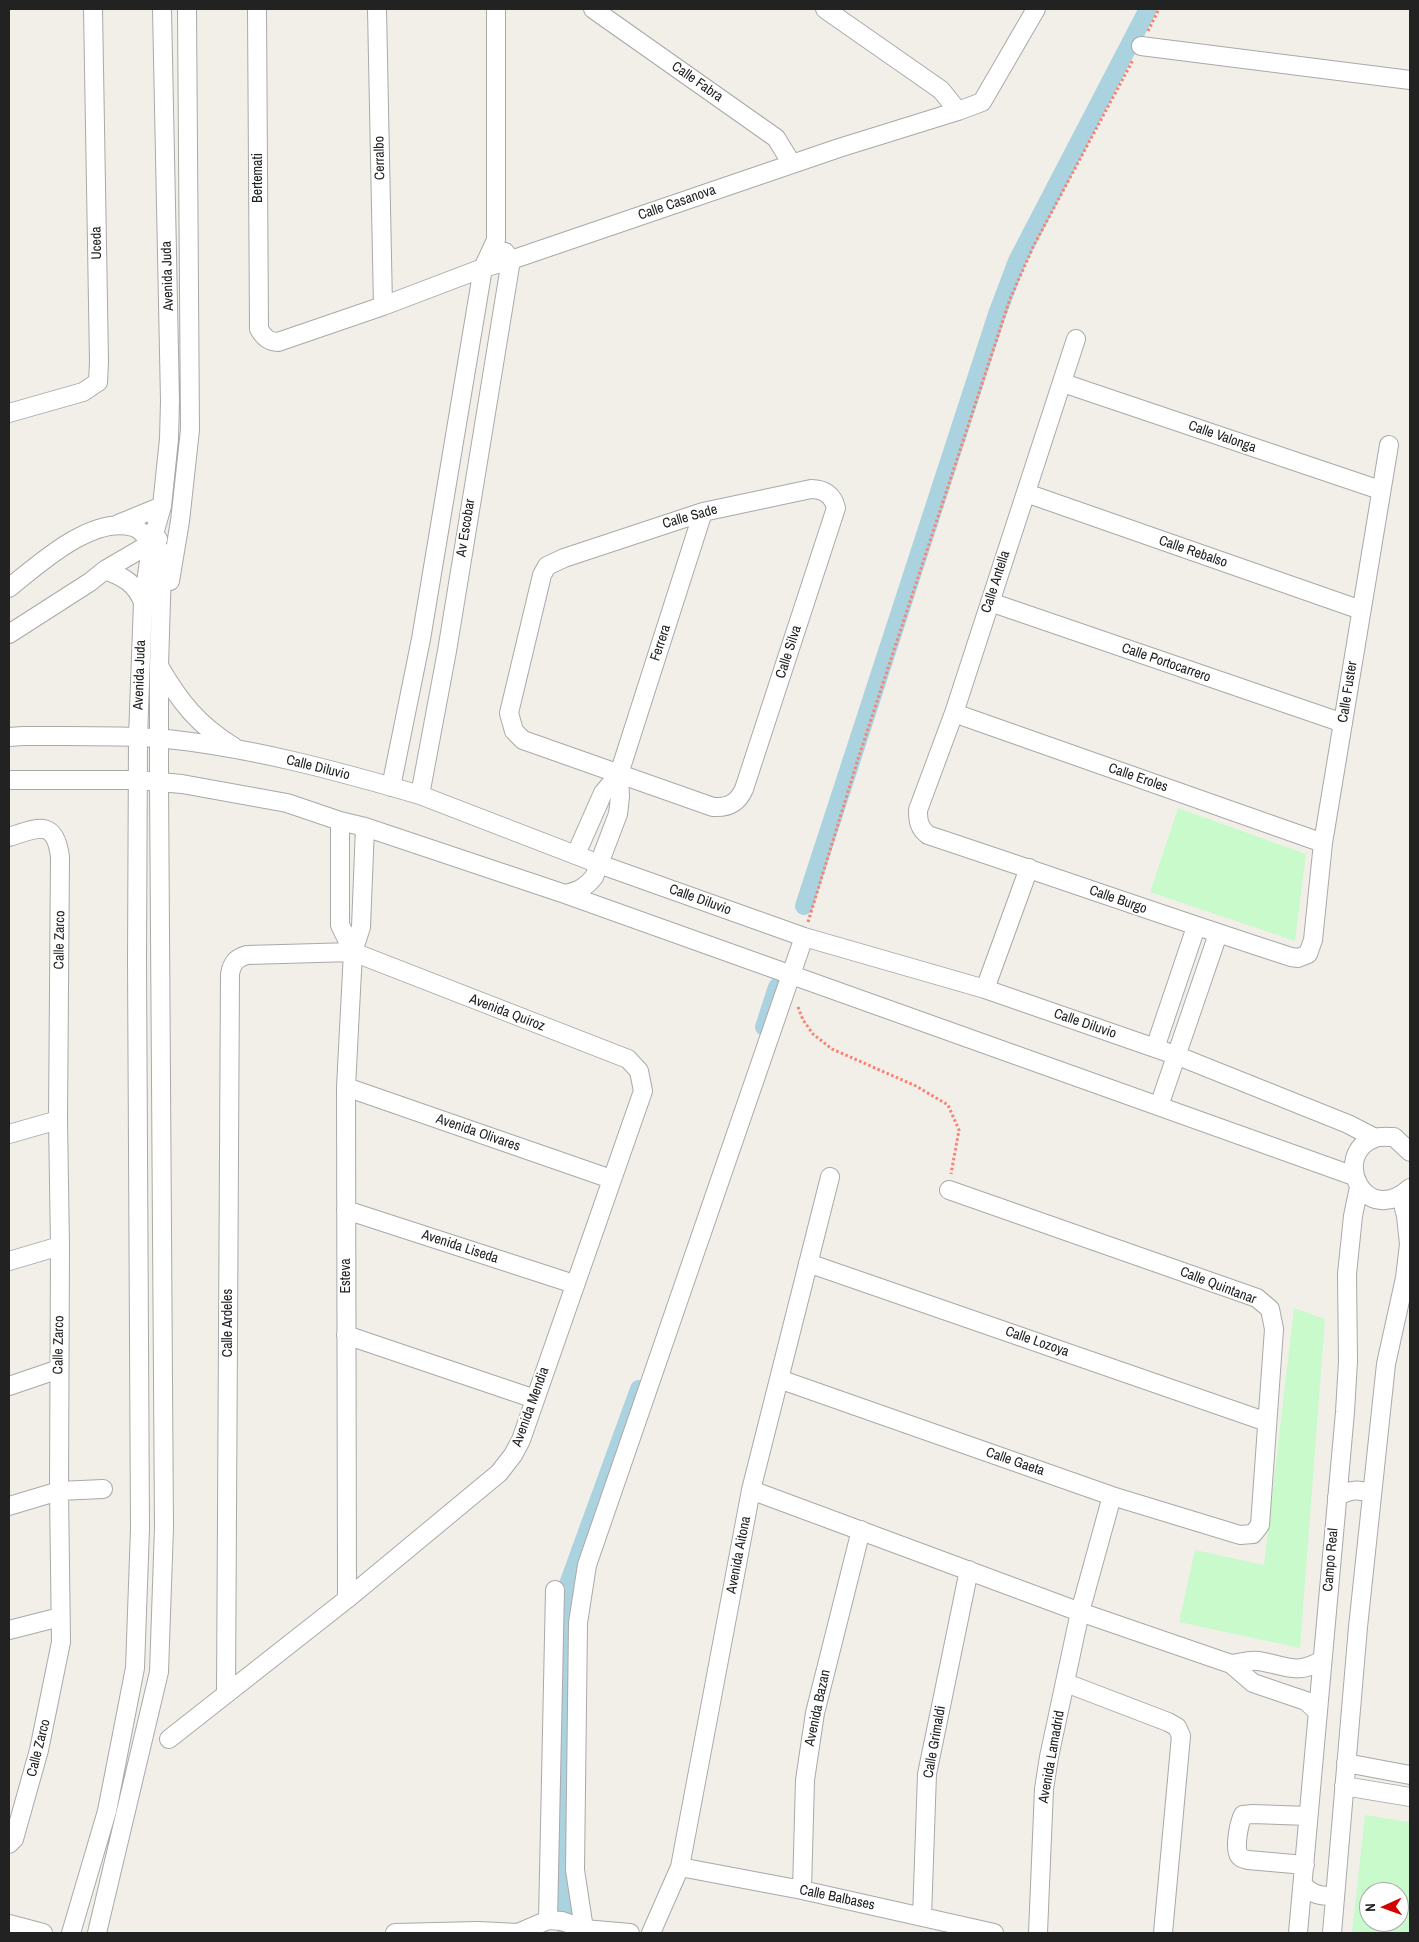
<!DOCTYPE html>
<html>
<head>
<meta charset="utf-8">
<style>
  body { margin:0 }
  #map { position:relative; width:1419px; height:1942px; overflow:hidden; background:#f2efe9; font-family:"Archivo Narrow",sans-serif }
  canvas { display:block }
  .frame { position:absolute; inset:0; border:10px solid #222; pointer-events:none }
  .north { position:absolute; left:1359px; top:1882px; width:50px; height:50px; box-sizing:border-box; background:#fff; border:1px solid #a7a7a7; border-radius:50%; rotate:268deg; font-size:14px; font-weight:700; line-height:20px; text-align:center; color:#222 }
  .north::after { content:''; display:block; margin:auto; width:18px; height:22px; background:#d40000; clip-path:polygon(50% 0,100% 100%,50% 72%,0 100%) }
</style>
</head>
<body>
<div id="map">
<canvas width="1419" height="1942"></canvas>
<div class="frame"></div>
<div class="north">N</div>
</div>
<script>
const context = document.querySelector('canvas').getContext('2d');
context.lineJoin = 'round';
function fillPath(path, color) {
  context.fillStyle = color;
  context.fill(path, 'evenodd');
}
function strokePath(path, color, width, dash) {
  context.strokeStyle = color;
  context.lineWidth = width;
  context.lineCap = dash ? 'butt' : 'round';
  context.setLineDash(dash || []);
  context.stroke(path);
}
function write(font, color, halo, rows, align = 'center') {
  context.font = font + ' "Archivo Narrow",sans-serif';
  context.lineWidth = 4;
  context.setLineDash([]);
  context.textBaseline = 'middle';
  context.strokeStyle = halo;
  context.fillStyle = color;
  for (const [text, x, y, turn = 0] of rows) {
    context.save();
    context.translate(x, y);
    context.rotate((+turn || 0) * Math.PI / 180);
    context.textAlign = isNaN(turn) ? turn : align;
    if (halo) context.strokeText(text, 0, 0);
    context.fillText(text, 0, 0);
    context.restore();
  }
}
fillPath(new Path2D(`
  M1178 808 1306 854 1295 941 1150 892Z
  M1294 1308 1325 1319 1300 1648 1179 1622 1195 1550 1264 1565Z
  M1365 1815 1410 1822V1933H1352ZM1369 1892H1399V1922H1369Z`), '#c8facc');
strokePath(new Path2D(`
  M804 906 997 314 1017 261 1148 9
  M764 1027 777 987
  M566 1933 565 1629 568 1584 639 1389`), '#aad3df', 18);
const minor = new Path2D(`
  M257 9 259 329C264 338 269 342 278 342L383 306 483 268 511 260 839 148 958 111 982 102 1036 9
  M377 9 383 306
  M593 9 776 138 792 164
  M825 9 941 90 958 111
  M1141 46 1410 80
  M1076 339 954 713 918 810C918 821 919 828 928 835 1049 875 1170 918 1291 957L1298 958 1308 954 1313 940 1323 843 1389 445
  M1063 383 1380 490
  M9 413 83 392 98 382 99 362 93 9
  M811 489C824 489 833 495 836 508L744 789C738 803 728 808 713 807L523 740 514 731 509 713 542 575 547 566 564 558 703 512Z
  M1026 493 1361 610
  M118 524 162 506
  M105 570C124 577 135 583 143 602
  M170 581 180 521 190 430 187 9
  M9 588C39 564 92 515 133 527 138 528 142 533 146 536 160 547 161 549 162 568L159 666V782L164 1527 159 1672 97 1933
  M990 602 1343 723
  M9 634 90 582 105 570 158 539
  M159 666C180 702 198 725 234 747
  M954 713 1323 843
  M9 737 23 736C68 736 112 735 156 738 246 746 334 770 420 795L599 864 804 937 985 989 1178 1056 1348 1124 1375 1138
  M9 780H138L182 784 287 803 340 821 365 827 565 894 1354 1176
  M391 787 421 639 483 268 496 240V9
  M420 795 447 651 511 260 505 252
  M340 821V925L353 952
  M9 837C37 828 55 818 60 857L58 1120 60 1246 59 1491 61 1642 39 1750 14 1839 9 1844
  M576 854 603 793 619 774
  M565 894C578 891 585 888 594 877L618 814 620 797 619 774 703 512
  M985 989 1029 868
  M1155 1048 1196 927
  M346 1087 611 1179
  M1159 1106 1218 934
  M9 1134 58 1120
  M1410 1152 1394 1137C1389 1137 1380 1136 1375 1138 1330 1154 1364 1229 1410 1188
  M346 1210 574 1284
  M9 1261 60 1246
  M808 1263 1267 1422
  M346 1335 535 1399
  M779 1379 1112 1496 1240 1535 1253 1534 1260 1525 1274 1329 1270 1309 1257 1298 949 1190
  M9 1386 59 1369
  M751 1490 1080 1612 1231 1664 1253 1683 1306 1701 1318 1712
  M1337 1497C1350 1489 1358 1489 1372 1494
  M9 1506 59 1491 103 1489
  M347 1599 346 1087 353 952 361 927 365 827
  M9 1630 60 1617
  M1231 1664C1239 1663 1250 1660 1258 1661 1286 1665 1296 1676 1322 1660
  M1066 1683 1168 1722 1177 1727 1181 1736 1163 1933
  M169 1739 347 1599 499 1473 513 1455 521 1440 643 1091 639 1071 628 1059 353 952 247 955C236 958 232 963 230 974L226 1693
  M1346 1763 1410 1775
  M1344 1786 1410 1797
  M1305 1865 1248 1860C1244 1859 1239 1858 1238 1853 1235 1845 1239 1823 1243 1815L1253 1814 1308 1816
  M680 1867 802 1890 994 1933
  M1303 1885C1313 1895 1320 1896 1334 1896
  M802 1890 805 1780 815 1713 861 1530
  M922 1917 927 1774 969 1570
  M548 1920 555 1590
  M9 1924 43 1933
  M584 1929 575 1870 578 1623 587 1565 804 937
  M71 1933 107 1811 135 1668 140 1529 137 961 138 737 143 602 152 541 162 506 169 439 170 401 162 9
  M395 1933 478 1931 518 1933
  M518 1933 548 1920 562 1921 584 1929 630 1933
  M651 1933 680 1867 751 1490 830 1177
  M1038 1933 1044 1789 1049 1757 1080 1612 1112 1496
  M1298 1933 1345 1412 1348 1361 1347 1274 1353 1216 1359 1187
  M1332 1933 1358 1627 1384 1383 1386 1364 1405 1278 1409 1244 1406 1216 1401 1196`);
strokePath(minor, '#a9a9a9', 20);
strokePath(new Path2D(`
  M1148 31 1159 9
  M808 922 858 759 1010 299 1034 245 1133 60
  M798 1007 803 1020 813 1034 832 1049 916 1086 948 1105 959 1130 951 1174`), '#fa8072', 3, [2.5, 2.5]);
strokePath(minor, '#fff', 18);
write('14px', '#222', '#fff', [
  ["Calle Fabra",697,82,35],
  ["Cerralbo",380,158,-91],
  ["Bertemati",258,178,-90],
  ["Calle Casanova",677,203,-19],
  ["Uceda",97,243,-91],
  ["Avenida Juda",168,276,-92],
  ["Calle Valonga",1222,437,19],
  ["Calle Sade",690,517,-16],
  ["Av Escobar",466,528,-81],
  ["Calle Rebalso",1193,552,19],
  ["Calle Antella",996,582,-72],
  ["Ferrera",661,643,-72],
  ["Calle Silva",789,652,-72],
  ["Calle Portocarrero",1166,663,19],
  ["Avenida Juda",140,675,-88],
  ["Calle Fuster",1348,692,-81],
  ["Calle Diluvio",318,768,14],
  ["Calle Eroles",1138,778,19],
  ["Calle Diluvio",700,900,20],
  ["Calle Burgo",1118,900,19],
  ["Calle Zarco",60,940,-89],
  ["Avenida Quiroz",507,1013,21],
  ["Calle Diluvio",1085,1024,19],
  ["Avenida Olivares",478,1133,19],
  ["Avenida Liseda",460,1247,18],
  ["Esteva",346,1276,-90],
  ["Calle Quintanar",1218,1286,21],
  ["Calle Ardeles",228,1323,-90],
  ["Calle Lozoya",1037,1342,19],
  ["Calle Zarco",59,1345,-89],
  ["Avenida Mendia",531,1407,-70],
  ["Calle Gaeta",1015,1462,19],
  ["Avenida Aitona",739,1555,-79],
  ["Campo Real",1331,1560,-85],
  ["Avenida Bazan",818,1708,-78],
  ["Calle Grimaldi",935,1742,-80],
  ["Calle Zarco",39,1748,-76],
  ["Avenida Lamadrid",1052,1757,-80],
  ["Calle Balbases",837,1898,12]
]);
</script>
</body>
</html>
